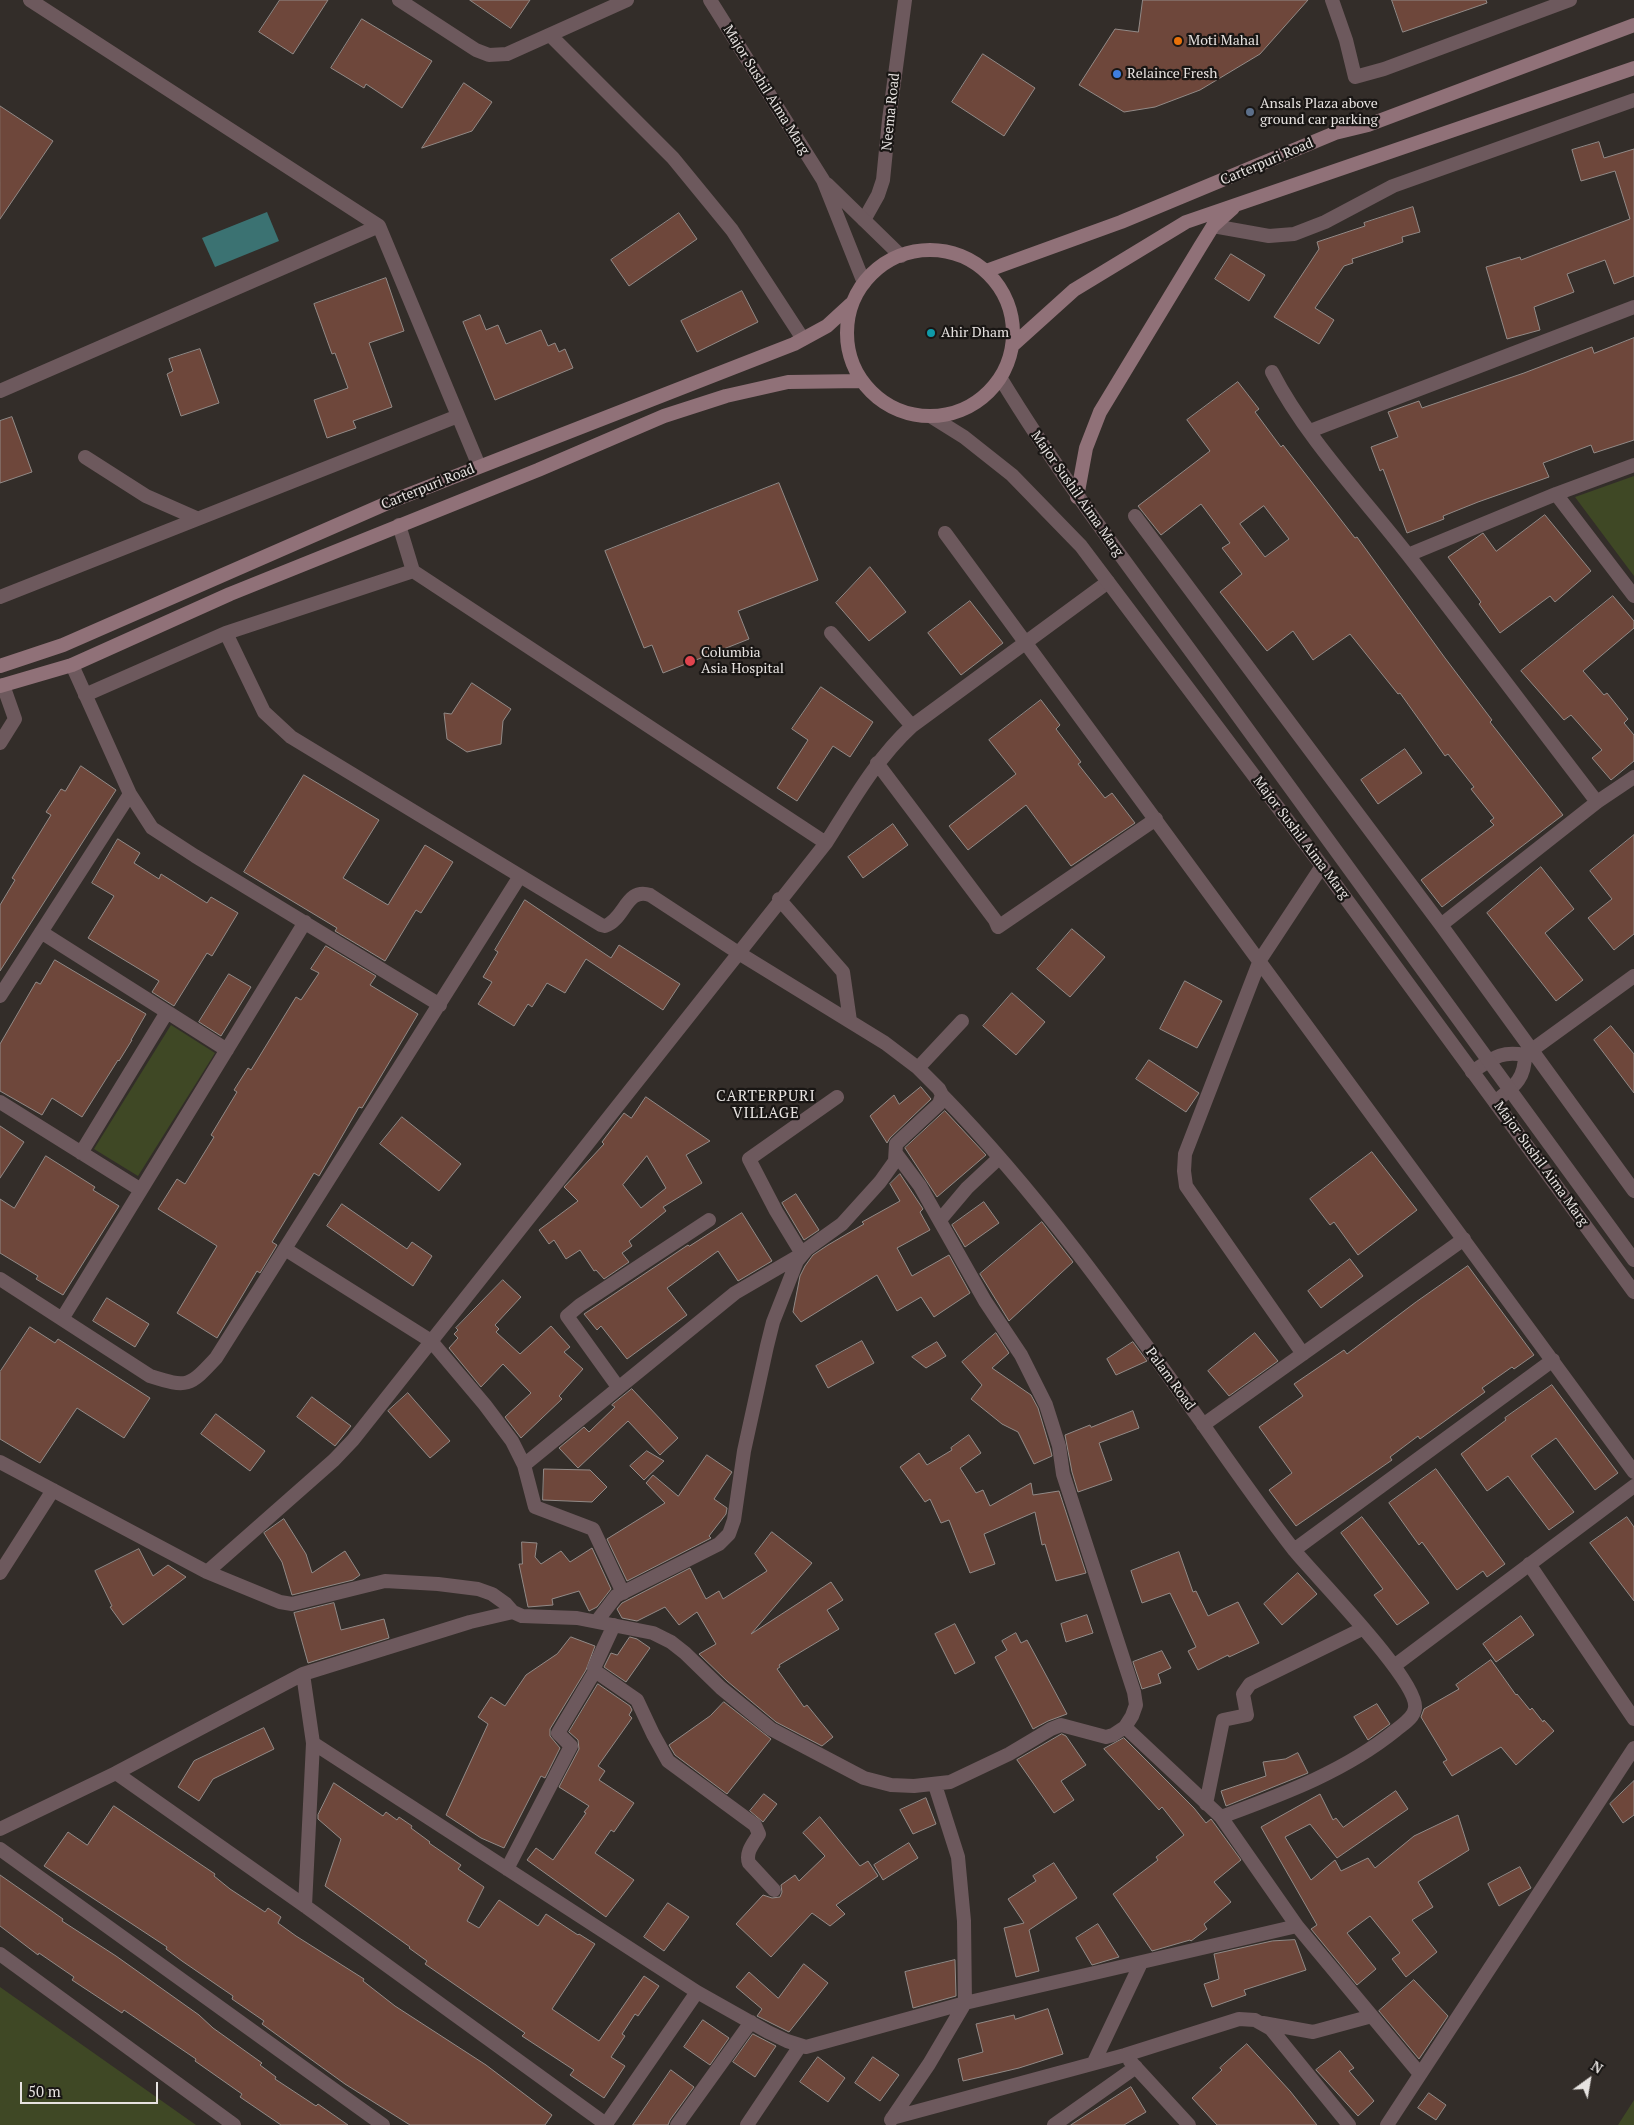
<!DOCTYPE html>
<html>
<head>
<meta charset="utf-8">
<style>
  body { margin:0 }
  #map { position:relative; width:1634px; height:2125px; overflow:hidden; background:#332d29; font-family:"PT Serif",serif }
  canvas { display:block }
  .north { position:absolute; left:1564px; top:2055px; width:50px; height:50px; -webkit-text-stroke:4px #191614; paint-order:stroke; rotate:32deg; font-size:14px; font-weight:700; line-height:20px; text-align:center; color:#e7e3e1 }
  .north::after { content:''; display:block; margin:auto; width:18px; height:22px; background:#e7e3e1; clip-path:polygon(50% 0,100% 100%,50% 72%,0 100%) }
  .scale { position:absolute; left:20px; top:2082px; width:138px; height:22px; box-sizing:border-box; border:2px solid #e7e3e1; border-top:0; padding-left:6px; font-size:15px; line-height:18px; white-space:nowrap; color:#e7e3e1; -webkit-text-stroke:4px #191614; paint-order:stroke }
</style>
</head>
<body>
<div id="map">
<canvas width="1634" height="2125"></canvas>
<div class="north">N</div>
<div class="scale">50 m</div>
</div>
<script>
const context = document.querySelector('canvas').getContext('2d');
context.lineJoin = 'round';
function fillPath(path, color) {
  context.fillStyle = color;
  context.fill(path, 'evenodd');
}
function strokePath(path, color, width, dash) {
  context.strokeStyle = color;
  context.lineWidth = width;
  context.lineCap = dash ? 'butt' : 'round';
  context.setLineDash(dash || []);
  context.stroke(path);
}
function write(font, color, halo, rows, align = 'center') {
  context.font = font + ' "PT Serif",serif';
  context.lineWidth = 4.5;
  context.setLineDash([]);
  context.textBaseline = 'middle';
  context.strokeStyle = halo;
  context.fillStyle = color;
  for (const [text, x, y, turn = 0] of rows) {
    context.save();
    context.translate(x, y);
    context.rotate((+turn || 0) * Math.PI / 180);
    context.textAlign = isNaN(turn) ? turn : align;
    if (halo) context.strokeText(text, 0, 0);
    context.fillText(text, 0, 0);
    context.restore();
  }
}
fillPath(new Path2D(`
  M1634 476V576L1575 497Z
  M171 1025 215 1053 138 1176 94 1149Z
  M0 1987 196 2125H0Z
  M1634 2100V2125H1618Z`), '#3f4825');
fillPath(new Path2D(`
  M267 212 279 241 215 267 202 238Z`), '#3b7272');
const building = new Path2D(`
  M280 0H328L293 54 259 32Z
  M470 0H530L511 28Z
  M1143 0H1308L1260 54 1200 90 1155 107 1124 112 1079 85 1115 29 1138 32Z
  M1392 0H1486L1487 3 1403 32Z
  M362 19 432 61 402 108 366 84 364 88 331 68Z
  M983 54 1035 88 1004 136 952 102Z
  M464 83 492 102 472 131 422 148Z
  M0 106 53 141 0 219Z
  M1599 142 1604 158 1634 149V276L1614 284 1605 260 1567 274 1574 292 1534 307 1540 330 1507 339 1486 267 1520 257 1521 260 1630 219 1615 171 1581 181 1572 150Z
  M1413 207 1420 232 1402 237 1403 242 1352 259 1353 263 1344 266 1315 308 1334 320 1319 344 1274 317 1319 249 1317 242 1365 226 1364 223Z
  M679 213 697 239 629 286 611 260Z
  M1231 254 1265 275 1249 301 1215 279Z
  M386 278 404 331 369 343 392 407 353 421 356 428 327 438 314 400 348 388 335 353 332 354 314 304Z
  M742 291 758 322 697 352 681 321Z
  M480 315 486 330 498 325 506 344 541 330 548 346 555 343 559 352 565 349 573 368 495 400 463 322Z
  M1634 338V440L1594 453 1591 445 1543 463 1549 477 1478 502 1443 516 1444 519 1407 533 1383 469 1380 471 1371 447 1398 437 1388 412 1419 401 1422 408 1524 373 1592 347 1594 353Z
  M200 349 219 403 181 416 167 374 173 371 169 359Z
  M1238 382 1259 409 1255 412 1281 447 1283 445 1355 538 1357 537 1445 658 1492 720 1490 722 1563 815 1442 907 1421 880 1494 825 1490 821 1494 818 1471 789 1474 787 1448 754 1445 756 1400 693 1398 694 1350 634 1313 660 1293 631 1267 651 1220 592 1242 574 1222 548 1230 543 1201 504 1161 535 1138 506 1210 451 1187 420ZM1264 506 1289 539 1265 557 1240 524Z
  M12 417 32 472 0 483V421Z
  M779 483 818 580 738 611 749 639 663 673 652 645 644 648 605 551Z
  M1545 515 1591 571 1555 602 1550 596 1500 633 1479 604 1481 602 1448 557 1483 533 1496 551Z
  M870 567 906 612 869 641 836 603Z
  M1613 596 1634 621V628L1583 671 1604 695 1607 693 1628 719 1624 723 1634 735V761L1611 780 1592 758 1602 750 1571 715 1564 720 1521 671Z
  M970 601 1003 643 961 675 928 633Z
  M472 683 511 709 503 721 501 744 467 752 447 739 444 713 451 714Z
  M821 687 873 722 850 757 833 746 797 801 777 788 808 740 792 729Z
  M1041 700 1060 725 1056 729 1081 762 1078 764 1105 798 1112 793 1135 823 1071 866 1026 805 968 850 949 826 1016 774 989 740Z
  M1405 749 1422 773 1378 804 1361 780Z
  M81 766 116 790 0 971V905L15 880 12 878 51 815 46 812 61 789 65 791Z
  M304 775 379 820 343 878 388 905 425 845 453 862 421 913 416 910 385 961 335 931 337 928 244 872Z
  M893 824 908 845 863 878 848 857Z
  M1634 835V934L1614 950 1588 918 1612 899 1590 871Z
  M118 839 140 853 134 863 159 879 161 874 207 903 211 897 238 913 212 956 207 953 174 1006 152 992 159 981 88 938 114 896 92 883Z
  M1541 867 1574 909 1545 933 1583 980 1556 1001 1487 913Z
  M525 900 611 958 619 945 680 984 663 1010 586 959 565 993 547 983 532 1007 528 1004 514 1026 478 1004 492 982 483 977 498 952 495 950Z
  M1072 929 1105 957 1070 997 1037 969Z
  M326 946 376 976 370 985 418 1014 362 1108 359 1107 319 1176 314 1173 272 1242 277 1245 260 1273 257 1271 217 1338 177 1313 217 1246 158 1209 177 1179 185 1184 214 1137 211 1135 237 1092 234 1090 248 1068 251 1070 296 997 301 1000 319 973 311 969Z
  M55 960 146 1014 131 1040H132L119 1061 118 1060 82 1117 52 1098 42 1115 0 1091V1044L36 982 40 984Z
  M229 974 251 987 221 1036 199 1022Z
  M1185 981 1222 1001 1197 1048 1160 1029Z
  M1012 993 1045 1022 1016 1055 983 1026Z
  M1611 1026 1634 1054V1093L1594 1040Z
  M1149 1060 1199 1093 1186 1112 1136 1079Z
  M921 1087 931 1099 890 1138 887 1143 870 1116 894 1095 899 1104Z
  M646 1097 710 1141 686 1155 702 1183 663 1207 666 1211 629 1241 632 1246 622 1253 629 1262 604 1279 596 1270 594 1271 580 1250 566 1259 554 1240 549 1244 539 1230 578 1201 564 1187 604 1144 602 1142 624 1113 631 1118ZM647 1156 666 1188 641 1208 623 1185Z
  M945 1111 986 1155 937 1197 905 1148Z
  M402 1117 461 1164 439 1191 380 1144Z
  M0 1126 24 1142 0 1178Z
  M1372 1152 1417 1210 1358 1255 1334 1222 1330 1225 1310 1199Z
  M46 1156 95 1187 93 1190 119 1206 63 1295 36 1279 38 1276 0 1253V1199L14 1208Z
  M900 1174 923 1209 920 1212 930 1230 897 1248 912 1276 949 1255 970 1293 934 1317 921 1297 897 1311 877 1275 801 1322 793 1312 800 1276 805 1266 813 1255 828 1245 864 1224 862 1222 900 1201 890 1184Z
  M796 1194 819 1230 804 1240 782 1203Z
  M984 1202 999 1223 965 1247 952 1225Z
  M342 1204 407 1249 412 1242 432 1256 413 1286 327 1226Z
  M742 1213 772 1261 738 1281 718 1251 667 1288 687 1315 627 1359 601 1326 597 1330 584 1314 688 1245 689 1246Z
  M1042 1222 1073 1262 1009 1321 980 1274Z
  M1350 1259 1363 1276 1321 1308 1308 1291Z
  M1468 1266 1534 1355 1514 1369 1512 1367 1482 1388 1485 1392 1420 1439 1418 1436 1390 1457 1392 1460 1296 1526 1269 1490 1292 1473 1259 1427 1303 1396 1294 1384 1344 1350 1347 1354 1416 1302Z
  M503 1280 521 1297 495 1325 499 1329 496 1332 520 1354 551 1326 570 1347 564 1352 583 1369 559 1396 562 1399 521 1438 505 1417 531 1393 503 1364 481 1387 449 1348 458 1338 454 1334 458 1330 456 1328Z
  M107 1298 149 1324 135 1347 93 1321Z
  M30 1327 55 1343 58 1339 150 1398 124 1438 77 1408 40 1463 0 1439V1372Z
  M996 1333 1009 1353 992 1368 1031 1395 1038 1408 1050 1448 1052 1456 1034 1464 1018 1432 1002 1424 971 1399 982 1385 962 1362Z
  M1255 1333 1278 1361 1229 1396 1208 1371Z
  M862 1341 874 1363 828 1388 816 1366Z
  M937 1342 946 1356 926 1368 912 1357Z
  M1133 1342 1147 1361 1116 1375 1107 1359Z
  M1552 1385 1618 1473 1595 1490 1556 1438 1531 1456 1574 1512 1549 1530 1508 1476 1487 1491 1461 1454 1506 1420 1505 1418Z
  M632 1389 678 1438 660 1455 628 1421 578 1468 559 1448 584 1427 589 1432 615 1407 612 1405Z
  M408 1393 450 1441 430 1458 388 1411Z
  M312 1397 351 1426 335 1446 297 1417Z
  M1133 1411 1139 1428 1099 1443 1112 1480 1078 1492 1072 1472 1065 1435 1090 1425 1091 1427Z
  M216 1414 265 1451 250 1471 201 1434Z
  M969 1435 981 1453 960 1468 976 1493 983 1490 990 1506 1031 1483 1033 1495 1059 1491 1086 1573 1056 1581 1045 1544 1042 1545 1035 1512 984 1534 995 1564 970 1573 949 1520 941 1523 930 1499 925 1502 900 1467 919 1453 927 1465 952 1450 951 1448Z
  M647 1451 664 1461 644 1480 630 1466Z
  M707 1455 732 1472 714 1499 727 1508 726 1514 709 1536 711 1538 627 1581 607 1539 665 1503 646 1483 653 1475 678 1496Z
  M544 1469 590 1470 607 1487 592 1502 543 1500Z
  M1436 1469 1505 1564 1487 1577 1483 1571 1457 1590 1422 1542 1419 1545 1389 1503Z
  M1362 1517 1429 1603 1397 1625 1374 1595 1383 1589 1341 1533Z
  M1627 1517 1634 1527V1601L1590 1543Z
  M284 1519 306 1554 312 1573 345 1551 360 1575 353 1580 292 1595 282 1562 264 1533Z
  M772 1532 812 1563 751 1634 831 1582 843 1600 827 1610 839 1629 779 1665 780 1667 777 1669 804 1707 807 1705 833 1737 822 1746 776 1722 727 1681 699 1654 716 1644 697 1612 679 1625 665 1607 637 1621 622 1618 617 1609 622 1603 690 1568 706 1599 719 1591 723 1599 767 1571 755 1554Z
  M522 1542 537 1543 535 1557 541 1564 561 1551 570 1562 592 1548 611 1589 597 1607 589 1611 579 1591 552 1599 553 1605 528 1607 519 1564H522Z
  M139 1549 153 1576 168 1565 186 1577 123 1625 110 1607 112 1606 95 1571Z
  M1179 1552 1193 1592 1196 1591 1208 1616 1238 1602 1259 1643 1229 1657 1228 1655 1198 1670 1188 1651 1196 1647 1170 1593 1142 1603 1131 1571Z
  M1298 1573 1317 1594 1282 1625 1264 1604Z
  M334 1603 341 1630 384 1619 389 1638 308 1663 294 1613Z
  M1087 1615 1093 1633 1066 1642 1061 1624Z
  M1521 1616 1534 1635 1496 1662 1483 1644Z
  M955 1624 975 1663 955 1674 935 1634Z
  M1016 1633 1021 1643 1027 1640 1067 1714 1048 1721 1033 1729 995 1657 1007 1650 1002 1641Z
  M571 1637 595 1646 586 1670 550 1729V1736L560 1748 545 1778 541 1776 504 1848 481 1838 446 1815 488 1724 478 1717 491 1697 505 1706 526 1675 557 1654Z
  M630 1637 637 1639 650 1648 626 1682 604 1667 611 1653 617 1655Z
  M1162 1651 1171 1668 1158 1674 1161 1683 1142 1689 1133 1662Z
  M1491 1660 1516 1695 1517 1694 1530 1710 1532 1708 1543 1722 1544 1720 1554 1731 1516 1765 1501 1747 1452 1776 1443 1762 1447 1760 1421 1717 1424 1709 1459 1689 1456 1685Z
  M598 1684 630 1706 632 1710 629 1715 632 1718 598 1766 605 1771 599 1780 634 1803 614 1832 611 1830 595 1853 634 1880 606 1917 527 1860 536 1848 553 1860 586 1813 584 1812 589 1806 559 1787 579 1749 578 1740 569 1732Z
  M724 1702 771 1739 727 1794 675 1755 669 1745 710 1716Z
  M1377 1704 1390 1724 1368 1740 1354 1717Z
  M264 1728 274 1749 213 1779 199 1801 178 1787 194 1761Z
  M1062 1734 1066 1736 1086 1765 1061 1781 1074 1800 1054 1813 1017 1760Z
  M1124 1738 1194 1808 1206 1823 1211 1819 1214 1823 1241 1860 1214 1882 1231 1902 1204 1924 1207 1929 1191 1941 1190 1940 1152 1951 1113 1894 1158 1860 1156 1857 1184 1835 1162 1807 1159 1810 1104 1749Z
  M1298 1753 1308 1773 1226 1806 1221 1791 1266 1776 1263 1762 1285 1759Z
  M1634 1781V1815L1623 1823 1610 1804Z
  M334 1783 383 1816 386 1812 397 1820 399 1817 412 1826 411 1828 430 1842 429 1843 461 1865 458 1869 484 1887 467 1921 479 1928 499 1900 538 1926 546 1914 578 1935 579 1934 595 1944 552 2009 599 2041 644 1976 659 1986 638 2016 635 2014 622 2034 625 2036 611 2057 625 2066 604 2098 570 2075 574 2070 522 2036 525 2033 425 1964 427 1961 409 1948 410 1947 325 1886 341 1839 318 1819V1815Z
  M1396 1791 1408 1809 1337 1858 1310 1824 1285 1837 1311 1880 1335 1860 1341 1871 1368 1858 1375 1868 1414 1836 1458 1815 1469 1850 1418 1882 1433 1907 1412 1920 1437 1952 1406 1977 1392 1959 1400 1953 1370 1916 1347 1933 1376 1969 1357 1985 1311 1929 1317 1925 1261 1827 1320 1794 1333 1820 1336 1818 1343 1827Z
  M764 1794 777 1804 763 1822 750 1811Z
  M926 1798 936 1824 913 1834 900 1810Z
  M114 1806 215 1874 214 1876 230 1889 265 1912 268 1908 281 1917 278 1923 296 1936 364 1979 363 1981 395 2006 486 2065 552 2115 545 2125H410L345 2084 262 2024 264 2021 232 1999 233 1996 182 1961 166 1949 167 1947 44 1866 68 1832 87 1845Z
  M820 1817 860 1866 868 1861 878 1876 836 1905 845 1914 830 1926 812 1913 771 1957 736 1924 763 1895 772 1898 780 1897 782 1892 781 1885 795 1875 799 1881 825 1856 803 1833Z
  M909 1843 918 1858 883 1880 874 1865Z
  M1054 1863 1077 1898 1029 1930 1039 1971 1016 1977 1004 1928 1024 1923 1008 1899 1036 1881 1033 1876Z
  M1520 1867 1531 1888 1499 1906 1488 1884Z
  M0 1875 63 1919 62 1921 116 1956 199 2015 213 2028 262 2063 260 2065 276 2077 275 2079 316 2106 318 2104 348 2125H281L240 2097 242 2094 195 2061 196 2059 124 2010 122 2013 72 1980 74 1977 39 1953 38 1955 0 1926Z
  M668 1903 689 1917 664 1951 644 1937Z
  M1098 1924 1119 1957 1092 1965 1076 1938Z
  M1295 1940 1306 1970 1244 1990 1246 1995 1212 2007 1204 1984 1219 1979 1214 1954 1272 1941Z
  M955 1960 956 1996 913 2008 905 1972Z
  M804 1964 828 1983 789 2032 757 2016 762 2009 736 1987 749 1972 778 1998Z
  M1414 1980 1448 2016 1419 2059 1379 2011Z
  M1048 2009 1063 2054 1019 2068 963 2081 958 2059 983 2052 976 2024 1014 2015 1015 2019Z
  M703 2020 729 2038 710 2065 684 2047Z
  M753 2034 776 2046 755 2077 733 2062Z
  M1247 2044 1290 2091 1317 2125H1217L1192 2098 1222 2070 1220 2068Z
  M1340 2051 1354 2068 1349 2071 1374 2101 1358 2116 1316 2070Z
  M818 2057 845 2078 828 2102 800 2082Z
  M873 2057 899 2075 880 2101 855 2083Z
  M671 2070 694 2087 670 2120 668 2125H633Z
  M1131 2087 1146 2112 1124 2125H1071Z
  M1429 2093 1446 2105 1436 2120 1418 2108Z`);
fillPath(building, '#6e473b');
strokePath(building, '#928a87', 1);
strokePath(new Path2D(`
  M30 0 379 226 479 466
  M399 0 476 50 489 55 507 54 627 0
  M1332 0 1346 40 1355 77 1384 69 1570 0
  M551 36 673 158 732 230 803 339
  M864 220 878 195 883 180 889 120 905 0
  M1213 226 1269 236 1294 234 1325 222 1393 186 1634 100
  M1272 372C1306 438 1362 496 1408 555 1472 637 1534 720 1597 802
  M0 391 379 226
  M1310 431 1634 307
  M85 457 146 496 196 518
  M1556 494 1634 596
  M1135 516 1441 925 1634 1191
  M399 525 413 571 826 843
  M945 533 1634 1472
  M1408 555 1556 494 1634 465
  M0 597 458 416
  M226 633 264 712 291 737 601 925 605 926C625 919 626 887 650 895L737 952 885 1043 918 1068 939 1089 942 1095 939 1104 896 1144 895 1161 880 1182 842 1224 807 1249 797 1261 773 1322 767 1346 744 1451 734 1520 729 1534 719 1544 616 1596 597 1621
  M831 633 912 726
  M72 665 130 794 152 828 195 856 440 1005
  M3 685 15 719
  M85 695 226 633 413 571
  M0 743 15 719
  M877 763 995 920 998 927 1156 819
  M779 899 843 972 850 1021
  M1441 925 1597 802 1634 777
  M41 932 227 1050
  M0 996 130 794
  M918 1068 962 1021
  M1472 1072C1492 1059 1500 1050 1525 1055L1634 976
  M942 1095C1039 1194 1122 1311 1202 1423 1232 1466 1262 1509 1294 1550 1315 1576 1419 1681 1415 1708 1414 1718 1403 1724 1396 1730 1344 1772 1283 1794 1221 1817
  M0 1102 141 1190
  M1495 1102C1513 1087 1525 1080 1525 1055
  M81 1153 167 1012
  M940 1220 967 1188 999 1158
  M285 1249 431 1341 485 1405 512 1441 524 1465 535 1507 593 1529 623 1593
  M0 1279 150 1376C188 1388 189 1387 216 1358L520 876
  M62 1319 305 922
  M1303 1354 1186 1186 1184 1171 1185 1154 1260 960 1322 866
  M618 1387 567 1316 580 1305 709 1220
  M1203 1425 1464 1239
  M0 1462 207 1572 280 1602 292 1604 385 1581 438 1584 478 1589 492 1594 506 1604 513 1612 522 1616 577 1618 653 1633 671 1642 685 1653 721 1688 771 1729 864 1778 891 1785 914 1786 950 1782 1009 1754 1051 1729 1061 1725 1106 1737 1113 1735 1125 1727 1132 1716 1136 1705 1134 1692 1063 1474 1059 1446 1046 1405 1021 1355 985 1301 920 1186 897 1155
  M524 1465 735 1293 802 1254 776 1211 749 1159 837 1097
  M1294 1550 1553 1360
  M1529 1564 1634 1719
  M207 1572 334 1460 353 1440 826 843C852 802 876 759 912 726L1108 582
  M0 1573 53 1490
  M614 1625 594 1668 595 1671 637 1700 653 1734 668 1761 755 1825 759 1834C754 1843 745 1852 749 1863L774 1890
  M1394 1666 1634 1486
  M303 1674 313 1743 305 1906
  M1125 1727 1221 1817 1297 1926 1420 2074
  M313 1743 697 1992 768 2032 787 2041 806 2047 965 2003 1297 1926
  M116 1773 305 1906 607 2125
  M1206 1804 1223 1720 1247 1715 1243 1694 1250 1684 1362 1629
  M0 1829 116 1773 303 1674 470 1622 513 1612
  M0 1849 383 2125
  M507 1869 571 1746 558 1733 595 1671
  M0 1954 234 2125
  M1263 2023 1313 2032 1372 2016
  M1130 2061 1189 2125
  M1094 2062 1141 1963
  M892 2118 1125 2055 1239 2019 1255 2020 1271 2029 1349 2125
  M891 2120 929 2064 965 2003 964 1921 958 1857 935 1785
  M606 2124 697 1992
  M677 2125 751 2022
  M747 2125 800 2046
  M1054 2125 1136 2067
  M1387 2125 1634 1748`), '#6d595d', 14);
strokePath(new Path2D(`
  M710 0 823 180 864 283
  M827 184 901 256
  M1001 379C1066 486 1143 585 1217 687 1355 879 1495 1069 1634 1260
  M932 417 964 437 1012 475 1081 546 1322 866 1634 1292`), '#6d595d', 14);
strokePath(new Path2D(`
  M847 333a83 83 0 1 1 166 0a83 83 0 1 1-166 0Z
  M986 271 1121 222 1335 133 1368 125 1634 25
  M1013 345 1074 290 1186 222 1634 68
  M1077 497 1086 448 1100 412 1200 247 1213 226 1233 208
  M0 666 63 645 392 501 794 344 827 326 851 304
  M0 686 72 665 230 594 538 470 664 416 726 396 788 382 862 381`), '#907178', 14);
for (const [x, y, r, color] of [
  [1178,41,5,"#e8710a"],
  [1117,74,5,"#3f7fe0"],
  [1250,112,5,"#5c6f8a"],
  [931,333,5,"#0f9aa8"],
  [690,661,6,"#e0444e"]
]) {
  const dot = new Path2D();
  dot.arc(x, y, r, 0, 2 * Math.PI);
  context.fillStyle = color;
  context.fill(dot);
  strokePath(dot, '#191614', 2);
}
write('14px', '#e7e3e1', '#191614', [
  ["Moti Mahal",1188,41],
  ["Relaince Fresh",1127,74],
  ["Ansals Plaza above",1260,104],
  ["ground car parking",1260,120],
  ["Ahir Dham",941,333],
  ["Columbia",701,653],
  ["Asia Hospital",701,669]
], 'left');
write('14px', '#e7e3e1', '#191614', [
  ["Major Sushil Aima Marg",766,90,58],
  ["Neema Road",891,112,-84],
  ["Carterpuri Road",1267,162,-23],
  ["Carterpuri Road",428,487,-22],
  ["Major Sushil Aima Marg",1077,494,55],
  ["Major Sushil Aima Marg",1301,838,53],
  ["Major Sushil Aima Marg",1541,1164,54],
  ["Palam Road",1170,1379,54]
]);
context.letterSpacing = '1px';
write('15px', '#e7e3e1', '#191614', [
  ["CARTERPURI",766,1097],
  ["VILLAGE",766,1114]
]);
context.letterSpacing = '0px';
</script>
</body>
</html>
